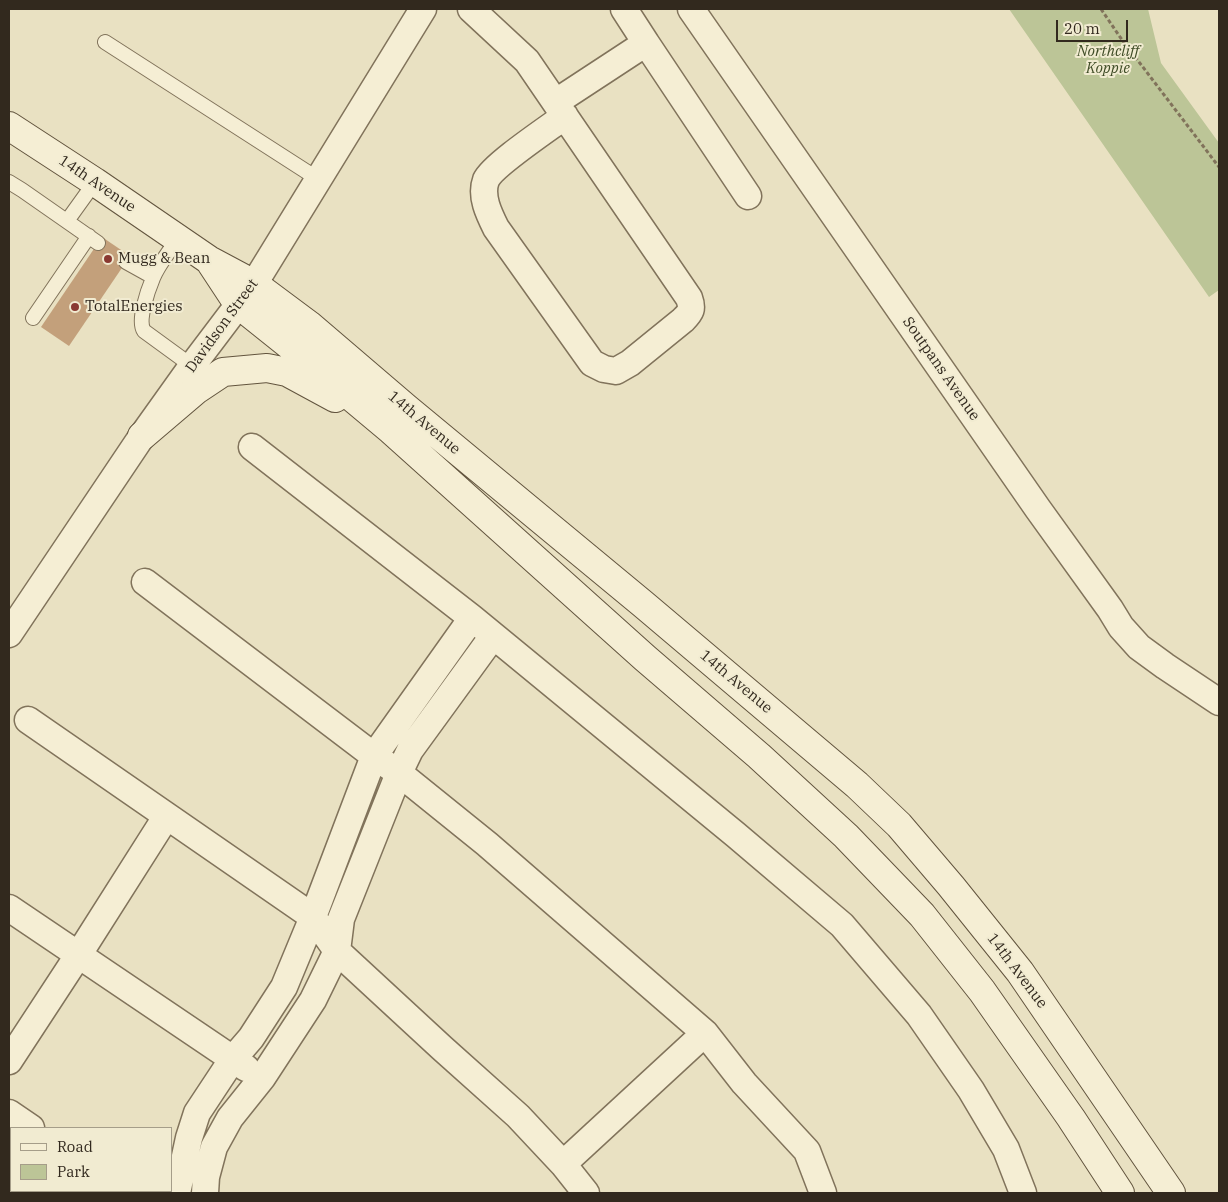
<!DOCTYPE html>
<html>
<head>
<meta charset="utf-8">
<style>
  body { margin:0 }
  #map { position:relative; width:1228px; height:1202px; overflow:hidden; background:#e9e1c2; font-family:"IBM Plex Serif",serif }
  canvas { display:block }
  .frame { position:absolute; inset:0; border:10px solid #32291e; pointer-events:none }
  .legend { position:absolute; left:10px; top:1127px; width:162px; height:65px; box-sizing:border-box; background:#f1ebd1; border:1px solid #a59d89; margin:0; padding:6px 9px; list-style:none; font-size:15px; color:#32291e }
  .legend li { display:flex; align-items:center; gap:10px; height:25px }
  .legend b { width:25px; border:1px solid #a59d89 }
  .scale { position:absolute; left:1056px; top:20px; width:72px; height:22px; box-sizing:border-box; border:2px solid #32291e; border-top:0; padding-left:6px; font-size:15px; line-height:18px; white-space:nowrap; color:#32291e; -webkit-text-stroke:4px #f1ebd1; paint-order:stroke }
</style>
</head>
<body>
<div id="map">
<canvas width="1228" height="1202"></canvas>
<div class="frame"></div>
<ul class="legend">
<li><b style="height:6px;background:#f5eed4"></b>Road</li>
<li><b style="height:14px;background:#bcc597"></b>Park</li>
</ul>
<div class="scale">20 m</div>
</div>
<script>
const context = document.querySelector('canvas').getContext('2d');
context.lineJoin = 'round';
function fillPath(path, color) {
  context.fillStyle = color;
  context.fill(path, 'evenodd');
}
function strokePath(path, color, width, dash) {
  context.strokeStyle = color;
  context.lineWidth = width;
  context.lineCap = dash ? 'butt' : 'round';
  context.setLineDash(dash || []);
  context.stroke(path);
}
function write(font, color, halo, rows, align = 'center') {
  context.font = font + ' "IBM Plex Serif",serif';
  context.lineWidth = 4;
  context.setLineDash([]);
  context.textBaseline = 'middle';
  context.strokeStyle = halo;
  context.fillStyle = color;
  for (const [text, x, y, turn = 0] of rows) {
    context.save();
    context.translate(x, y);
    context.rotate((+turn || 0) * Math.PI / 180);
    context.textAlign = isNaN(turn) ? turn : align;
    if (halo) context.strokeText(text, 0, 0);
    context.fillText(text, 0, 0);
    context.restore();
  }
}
fillPath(new Path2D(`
  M1009 9H1148L1161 63 1219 143V290L1209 297Z`), '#bcc597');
fillPath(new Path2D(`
  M102 237 130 256 69 346 41 327Z`), '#c3a07b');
const lane = new Path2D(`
  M105 42 318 179
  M9 182 22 190 98 243
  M67 221 95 182
  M178 238C170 251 158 265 153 278 148 290 137 321 144 331L192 366
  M126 262 153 277
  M33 318 89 236`);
const street = new Path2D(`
  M471 9 527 61 689 298C693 309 691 312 683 320L630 363 616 371 604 369 592 363 496 228C489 214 480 196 486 180 493 165 549 128 565 116
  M624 9 646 43
  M691 9 1038 509 1110 609 1121 627 1139 647 1165 666 1219 702
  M556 102 646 43 748 196
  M252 447 472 618 736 835 842 925 919 1015 971 1090 1006 1149 1023 1193
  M145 582 374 756 399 773 487 844 705 1033 744 1083 807 1151 823 1193
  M9 634 142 436 192 366 254 284 423 9
  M28 720 313 917 337 951 442 1048 518 1116 563 1164 586 1193
  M9 908 246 1068
  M9 1061 79 954 166 817
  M9 1113 31 1128
  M563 1164 705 1033
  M118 1191 122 1193
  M177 1193 189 1138 197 1113 232 1060 251 1038 284 987 313 917 374 756 472 618
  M205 1193 206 1177 214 1147 230 1118 262 1078 313 1000 337 951 341 919 399 773 410 750 493 636`);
const secondary = new Path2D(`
  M9 126 95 182 209 260 254 284 309 325 406 408 643 604 857 785 899 825 951 886 1020 972 1171 1193
  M211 263 238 304 293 348 391 430 645 658 759 756 846 836 922 915 982 991 1071 1118 1120 1193
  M142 436 196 390 223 372 267 368 287 372 335 398`);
strokePath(lane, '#81735b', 16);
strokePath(street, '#81735b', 29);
strokePath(secondary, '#62543e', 30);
strokePath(new Path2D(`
  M1101 9 1120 37 1219 167`), '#81735b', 3, [4, 2.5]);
strokePath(lane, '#f5eed4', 14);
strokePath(street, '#f5eed4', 26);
strokePath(secondary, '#f5eed4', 28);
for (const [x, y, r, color] of [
  [108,259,5,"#8a3931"],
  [75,307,5,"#8a3931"]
]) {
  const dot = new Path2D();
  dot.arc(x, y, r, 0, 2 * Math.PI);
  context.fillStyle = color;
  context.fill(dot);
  strokePath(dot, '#f1ebd1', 2);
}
write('italic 15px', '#3f4c26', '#f1ebd1', [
  ["Northcliff",1108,52],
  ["Koppie",1108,69]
]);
write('15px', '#32291e', '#f1ebd1', [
  ["14th Avenue",97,184,34],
  ["Davidson Street",222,326,-54],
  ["Soutpans Avenue",941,369,55],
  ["14th Avenue",424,423,40],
  ["14th Avenue",736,682,40],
  ["14th Avenue",1017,971,53]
]);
write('15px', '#32291e', '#f1ebd1', [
  ["Mugg & Bean",118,259],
  ["TotalEnergies",85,307]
], 'left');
</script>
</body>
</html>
